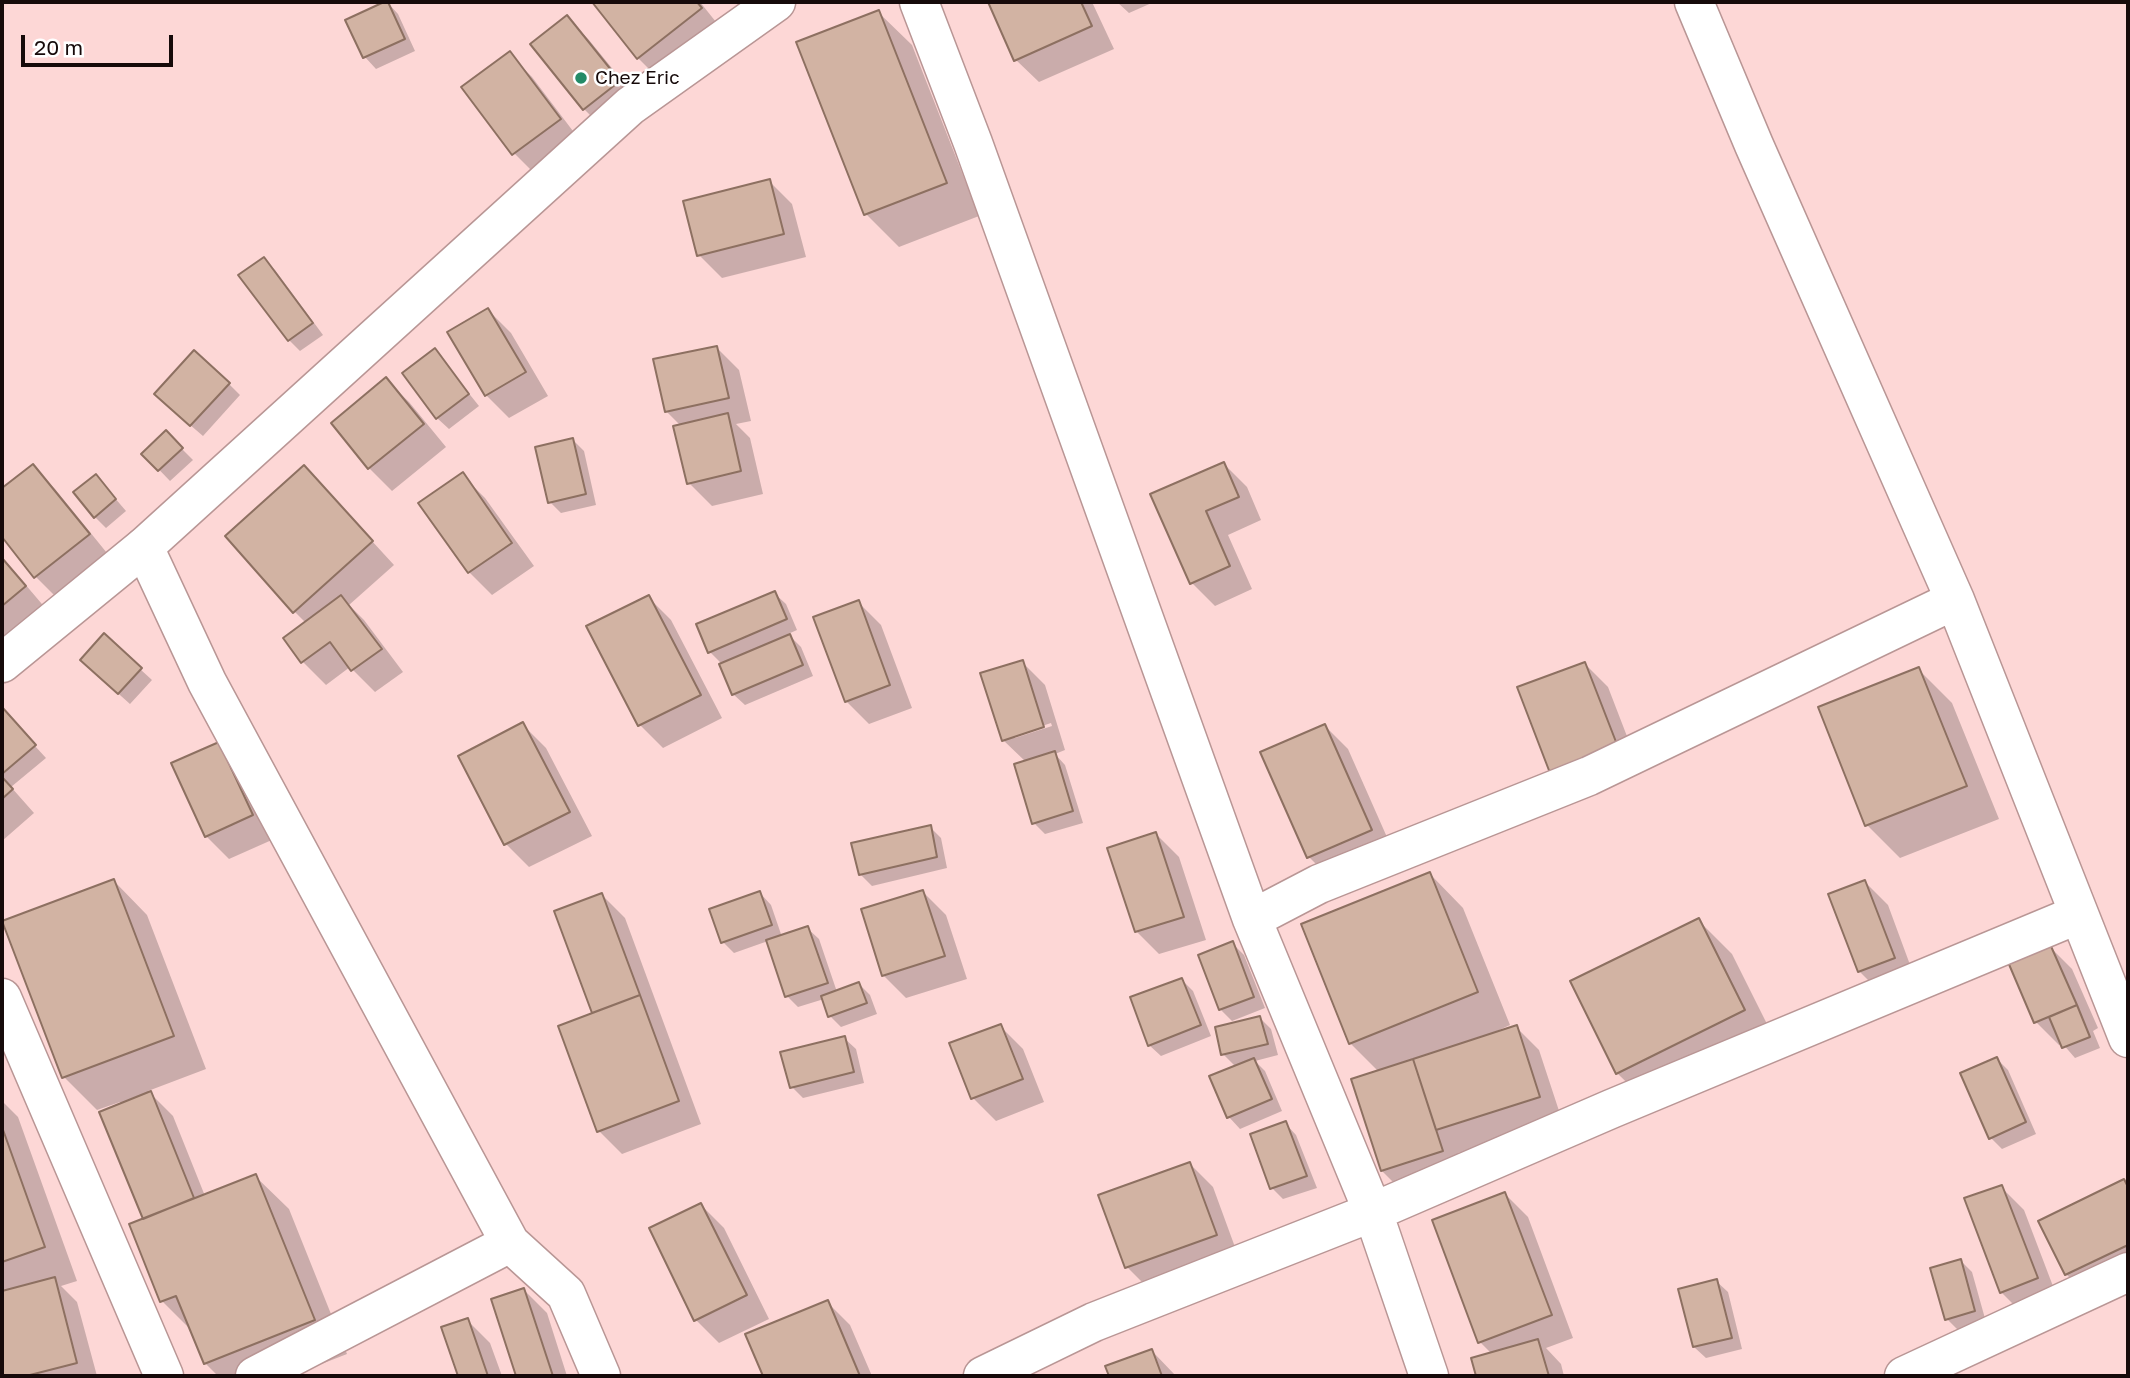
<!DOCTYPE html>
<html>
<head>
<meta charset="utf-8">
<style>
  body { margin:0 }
  #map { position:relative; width:2130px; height:1378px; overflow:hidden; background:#fdd7d6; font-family:"Golos Text",sans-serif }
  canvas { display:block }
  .frame { position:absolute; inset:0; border:4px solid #160a0a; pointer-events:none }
  .scale { position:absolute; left:21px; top:35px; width:152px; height:32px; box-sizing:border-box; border:4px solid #160a0a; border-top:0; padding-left:9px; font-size:21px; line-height:24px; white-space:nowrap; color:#160a0a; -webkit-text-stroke:5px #fff; paint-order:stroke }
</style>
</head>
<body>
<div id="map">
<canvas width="2130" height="1378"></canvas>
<div class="frame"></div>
<div class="scale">20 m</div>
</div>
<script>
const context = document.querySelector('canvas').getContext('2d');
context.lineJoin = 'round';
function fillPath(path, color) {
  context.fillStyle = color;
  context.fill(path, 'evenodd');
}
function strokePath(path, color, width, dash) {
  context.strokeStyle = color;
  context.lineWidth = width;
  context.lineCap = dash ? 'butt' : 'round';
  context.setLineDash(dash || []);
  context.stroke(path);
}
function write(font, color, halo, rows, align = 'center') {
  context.font = font + ' "Golos Text",sans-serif';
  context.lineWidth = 5;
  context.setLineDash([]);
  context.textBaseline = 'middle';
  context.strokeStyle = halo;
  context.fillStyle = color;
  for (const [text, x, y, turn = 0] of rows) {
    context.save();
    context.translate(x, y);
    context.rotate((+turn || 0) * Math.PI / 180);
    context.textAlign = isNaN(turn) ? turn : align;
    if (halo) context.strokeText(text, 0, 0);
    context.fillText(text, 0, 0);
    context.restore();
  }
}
fillPath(new Path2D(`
  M387 2 398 14 415 51 376 69 365 57Z
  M594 2H700L724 32 661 81 638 58Z
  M990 2H1092L1114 49 1039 82 1016 60Z
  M1117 2H1154L1129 13Z
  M878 12 912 45 979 216 899 247 866 214Z
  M567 17 589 40 642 105 607 132 584 109 532 45Z
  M509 54 532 77 582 143 537 176 514 153Z
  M769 181 792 204 806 257 722 278 699 255Z
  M263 259 275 270 323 335 300 351 289 340Z
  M488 310 511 333 548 396 509 418 486 395Z
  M716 347 739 370 751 421 736 424 750 438 763 494 712 506 689 483 681 426 666 411Z
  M435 351 479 406 449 429 437 418Z
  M386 380 409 402 446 447 392 491 369 468Z
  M229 384 240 395 203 436 168 406Z
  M166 433 193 460 170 481 144 454Z
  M573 440 584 451 596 505 561 513 550 502Z
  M1224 464 1247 487 1261 520 1228 535 1252 589 1215 606 1192 583 1153 495Z
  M32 466 55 489 111 558 59 600 36 577 2 534V490Z
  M304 467 394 565 349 605 364 620 403 672 375 692 350 667 326 685 303 662 306 623 294 611Z
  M462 475 485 498 534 566 492 595 469 572Z
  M96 476 126 511 106 528 95 517Z
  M2 557 47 610 2 649Z
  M774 593 786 604 797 630 788 634 801 647 813 676 745 705 733 694 722 664 710 652Z
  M648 597 671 620 722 718 663 748 640 725Z
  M858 602 881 625 912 708 869 724 846 701Z
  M1022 662 1045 685 1065 750 1055 754 1065 765 1083 823 1045 834 1034 823 1026 762 1003 740ZM1051 723 1052 726 1015 738V735Z
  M1585 664 1608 687 1640 770 1575 795Z
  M140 669 152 680 130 704 93 671Z
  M1918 669 1952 703 1999 819 1900 858 1867 825Z
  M2 710 46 758 11 787 34 813 2 841Z
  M523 725 546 748 592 836 529 867 506 844 460 757Z
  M1325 726 1348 749 1394 853 1332 880 1309 857 1263 753Z
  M219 744 274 839 229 859 206 836Z
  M930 827 941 838 947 868 872 886 860 874Z
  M1156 834 1179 857 1206 940 1159 954 1136 931Z
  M1430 874 1463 908 1510 1025 1497 1031 1498 1033 1516 1027 1539 1050 1562 1120 1458 1153 1465 1174 1405 1194 1382 1171 1379 1072 1350 1043Z
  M114 881 147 915 206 1069 148 1091 173 1116 205 1196 255 1176 289 1209 347 1354 291 1376H218L205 1363 193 1332 162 1301 120 1102 97 1110 64 1077Z
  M1865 882 1888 905 1916 981 1882 994 1859 971Z
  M923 892 946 915 967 979 906 998 883 975Z
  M760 893 771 905 782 937 807 928 819 939 837 992 859 984 870 995 877 1014 841 1027 830 1016 824 999 798 1007 787 996 768 941 734 953 723 942Z
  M602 895 625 918 701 1124 622 1154 599 1131 594 1014 556 912Z
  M1699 921 1732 954 1777 1044 1651 1106 1617 1073Z
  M1232 943 1244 955 1265 1008 1232 1021 1221 1010 1200 956Z
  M2049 946 2072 969 2098 1028 2093 1031 2100 1048 2075 1058 2062 1043 2059 1045 2036 1022Z
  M1182 980 1193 991 1211 1036 1161 1056 1149 1045Z
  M1260 1018 1271 1029 1278 1055 1255 1061 1265 1071 1282 1111 1240 1129 1229 1117 1212 1077 1236 1067 1223 1054Z
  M1000 1026 1023 1049 1044 1102 996 1121 973 1098Z
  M844 1038 856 1049 864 1083 803 1098 792 1087Z
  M1997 1059 2008 1070 2036 1134 2002 1149 1991 1138Z
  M2 1101 18 1117 77 1281 61 1286 77 1302 97 1376H2Z
  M1285 1123 1296 1135 1317 1188 1283 1199 1272 1188Z
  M1190 1164 1213 1187 1239 1258 1150 1290 1127 1267Z
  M2124 1181 2128 1186V1278L2089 1297 2066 1274Z
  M2001 1187 2024 1210 2059 1302 2024 1315 2001 1292Z
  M1505 1194 1528 1217 1573 1338 1546 1348 1561 1364 1564 1376H1478L1473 1359 1492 1354 1480 1342Z
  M701 1205 724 1228 769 1319 719 1343 696 1320Z
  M1961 1261 1972 1272 1986 1322 1958 1330 1947 1319Z
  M1716 1281 1728 1292 1742 1349 1706 1358 1694 1347Z
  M524 1290 547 1313 567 1376H518L493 1300Z
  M827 1302 850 1325 872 1376H764L747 1335Z
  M467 1320 490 1343 502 1376H460L443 1328Z
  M1152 1351 1176 1376H1110L1107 1367Z`), '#0003');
const building = new Path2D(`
  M384 2H388L405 39 363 58 345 20Z
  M592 2H697L702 8 637 59Z
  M988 2H1081L1092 26 1014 61Z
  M879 10 947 183 864 215 796 42Z
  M567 15 620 81 583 110 530 44Z
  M510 51 561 119 512 155 461 87Z
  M770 179 784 234 697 256 683 201Z
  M264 257 313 323 288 341 238 275Z
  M488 308 526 372 485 396 447 332Z
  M717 346 729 398 665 412 653 359Z
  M435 348 469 394 436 419 402 373Z
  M194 350 230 383 190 426 154 394Z
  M386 377 424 424 368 469 331 423Z
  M728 413 741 471 687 484 673 426Z
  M166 430 183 448 158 471 141 454Z
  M573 438 586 494 548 503 535 447Z
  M1224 462 1239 497 1206 511 1230 566 1190 584 1150 494Z
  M33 464 90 534 34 578 2 537V488Z
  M304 465 373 541 293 613 225 536Z
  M463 472 512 543 468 573 418 503Z
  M96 474 116 499 94 518 73 492Z
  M2 558 26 586 2 606Z
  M775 591 787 619 708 653 696 624Z
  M341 595 382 649 351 671 330 642 301 663 283 638Z
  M649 595 701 695 638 726 586 626Z
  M859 600 890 685 845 702 813 617Z
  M104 633 142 668 118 694 80 660Z
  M790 634 803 665 732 695 719 664Z
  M1023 660 1044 727 1002 741 980 673Z
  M1585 662 1618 747 1550 773 1517 687Z
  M1919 667 1967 786 1865 826 1818 707Z
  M2 707 36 745 2 774Z
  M523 722 570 812 504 845 458 756Z
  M1325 724 1372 830 1307 858 1260 752Z
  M219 742 253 815 205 837 171 763Z
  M1055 751 1073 811 1032 824 1014 764Z
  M2 777 13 789 2 799Z
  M931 825 937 857 859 875 851 843Z
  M1156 832 1184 917 1135 932 1107 848Z
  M1430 872 1478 992 1349 1044 1301 924Z
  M114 879 174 1036 62 1078 2 921Z
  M1865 880 1895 958 1858 972 1828 894Z
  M923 890 945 956 882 976 861 909Z
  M760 891 772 925 721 943 709 909Z
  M602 893 640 995 592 1013 554 911Z
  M1699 918 1745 1010 1616 1074 1570 981Z
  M808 926 828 983 785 997 766 940Z
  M1233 941 1254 997 1219 1010 1198 955Z
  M2050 944 2077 1005 2034 1023 2008 962Z
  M1182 978 1201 1025 1148 1046 1130 997Z
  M859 982 867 1003 828 1017 821 996Z
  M640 995 679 1101 597 1132 558 1026Z
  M2077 1005 2090 1037 2062 1048 2049 1017Z
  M1260 1016 1268 1044 1221 1055 1215 1027Z
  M1001 1024 1023 1079 971 1099 949 1043Z
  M1517 1025 1540 1097 1436 1130 1413 1059Z
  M845 1036 854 1072 790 1088 780 1052Z
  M1997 1057 2026 1122 1989 1139 1960 1073Z
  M1254 1058 1272 1099 1227 1118 1209 1076Z
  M1413 1059 1443 1151 1381 1171 1351 1079Z
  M151 1091 194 1198 143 1219 99 1112Z
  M1286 1121 1307 1176 1270 1189 1250 1134Z
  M2 1127 45 1247 2 1262Z
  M1190 1162 1217 1235 1125 1268 1098 1195Z
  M256 1174 315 1320 204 1364 176 1296 160 1302 129 1224Z
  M2124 1179 2128 1187V1245L2065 1275 2038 1221Z
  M2002 1185 2038 1278 2000 1293 1964 1198Z
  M1505 1192 1552 1315 1478 1343 1432 1220Z
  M701 1203 747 1295 694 1321 649 1228Z
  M1961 1259 1975 1311 1945 1320 1930 1268Z
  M55 1277 77 1363 26 1376H2V1291Z
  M1717 1279 1732 1338 1693 1347 1678 1289Z
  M524 1288 553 1376H516L491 1299Z
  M828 1300 860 1376H763L745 1334Z
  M468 1318 488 1376H458L441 1327Z
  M1538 1339 1549 1376H1476L1471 1358Z
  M1152 1349 1162 1376H1109L1105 1366Z`);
fillPath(building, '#d2b3a3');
strokePath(building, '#8d7061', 2);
const minor = new Path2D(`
  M919 2 973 143 1252 919 1373 1212 1429 1376
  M1694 2 1754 145 1955 600 2128 1038
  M144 547 207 682 510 1243 566 1294 601 1376
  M1252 919 1319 884 1589 776 1955 600
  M2 998 164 1376
  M255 1376 510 1243
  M983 1376 1094 1322 1373 1212 1611 1109 2079 914
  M1904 1376 2128 1272`);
const major = new Path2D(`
  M2 663 144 547 630 106 776 2`);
strokePath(minor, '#b99695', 41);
strokePath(major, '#b99695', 41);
strokePath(minor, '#fff', 38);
strokePath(major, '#fff', 38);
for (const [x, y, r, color] of [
  [581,78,7,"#238b67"]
]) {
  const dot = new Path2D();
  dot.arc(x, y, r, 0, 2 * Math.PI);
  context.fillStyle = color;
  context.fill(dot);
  strokePath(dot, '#fff', 2.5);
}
write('19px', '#160a0a', '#fff', [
  ["Chez Eric",595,78]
], 'left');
</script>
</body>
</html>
